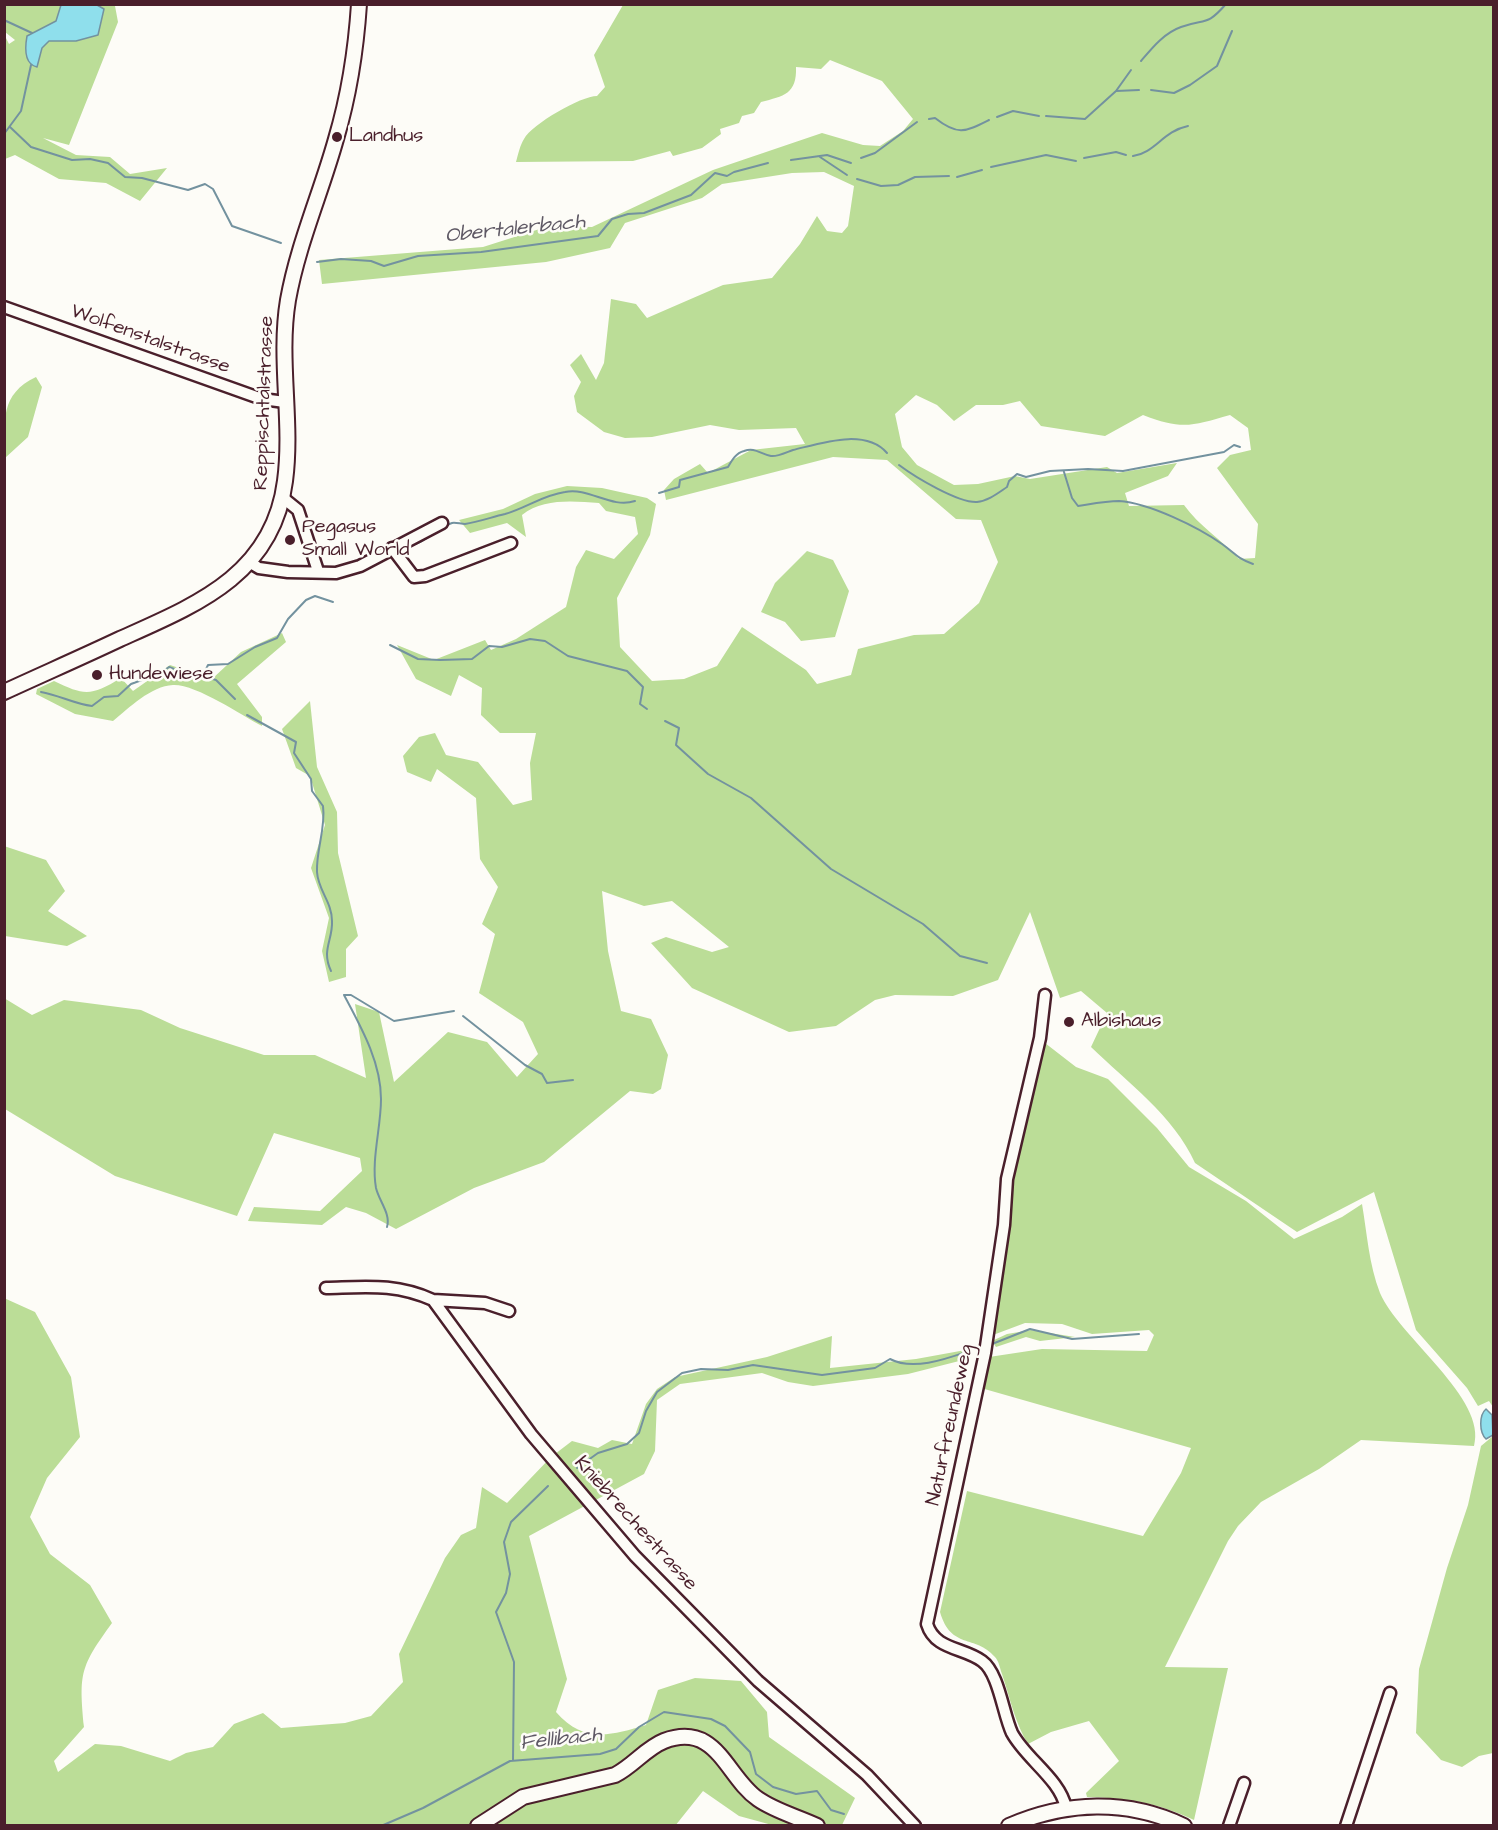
<!DOCTYPE html>
<html>
<head>
<meta charset="utf-8">
<style>
  body { margin:0 }
  #map { position:relative; width:1498px; height:1830px; overflow:hidden; background:#fdfcf7; font-family:"Architects Daughter",sans-serif }
  canvas { display:block }
  .frame { position:absolute; inset:0; border:6px solid #4a1f2b; pointer-events:none }
</style>
</head>
<body>
<div id="map">
<canvas width="1498" height="1830"></canvas>
<div class="frame"></div>
</div>
<script>
const context = document.querySelector('canvas').getContext('2d');
context.lineJoin = 'round';
function fillPath(path, color) {
  context.fillStyle = color;
  context.fill(path, 'evenodd');
}
function strokePath(path, color, width, dash) {
  context.strokeStyle = color;
  context.lineWidth = width;
  context.lineCap = dash ? 'butt' : 'round';
  context.setLineDash(dash || []);
  context.stroke(path);
}
function write(font, color, halo, rows, align = 'center') {
  context.font = font + ' "Architects Daughter",sans-serif';
  context.lineWidth = 5;
  context.setLineDash([]);
  context.textBaseline = 'middle';
  context.strokeStyle = halo;
  context.fillStyle = color;
  for (const [text, x, y, turn = 0] of rows) {
    context.save();
    context.translate(x, y);
    context.rotate((+turn || 0) * Math.PI / 180);
    context.textAlign = isNaN(turn) ? turn : align;
    if (halo) context.strokeText(text, 0, 0);
    context.fillText(text, 0, 0);
    context.restore();
  }
}
fillPath(new Path2D(`
  M112 4 115 6 118 22 69 145 43 138 76 155 110 157 130 174 167 168 140 201 106 183 59 179 15 155 5 159 4 34 9 44 15 40 5 32V5Z
  M623 5H1493V1407L1489 1401 1478 1406 1467 1388 1416 1330 1374 1192 1297 1232 1195 1163C1174 1116 1127 1082 1091 1047L1107 1013 1081 991 1060 998 1030 912 998 980 953 996 895 995 875 1000 836 1026 789 1032 692 988 651 943 666 937 712 952 729 947 672 901 644 906 602 891 608 951 621 1011 651 1019 668 1055 661 1089 653 1094 630 1091 544 1162 474 1188 396 1229 366 1213 346 1207 322 1225 248 1221 254 1207 320 1211 362 1171 360 1158 274 1133 237 1216 115 1176 5 1109 4 998 32 1015 64 1000 141 1010 180 1028 264 1055H315L366 1078 355 1004 379 1012 394 1082 448 1032 487 1042 517 1077 538 1054 523 1022 479 993 495 934 482 924 498 887 480 859 476 798 437 769 431 782 407 772 403 756 419 737 435 733 446 755 478 762 513 805 532 800 530 763 536 733H500L481 715 482 688 459 675 451 696 416 679 397 645 434 660 485 640 491 650 516 639 566 607 576 567 586 550 614 559 638 534 635 517 606 511 599 503C573 501 543 498 522 515L526 537 507 523 470 533 459 520 503 509 535 494 567 486 602 488 647 498 656 504 650 535 617 598 620 647 652 681 684 679 717 666 742 627 806 670 817 684 851 675 858 649 914 635 944 634 979 603 998 562 981 520 956 519 887 460 833 457 666 500 664 490 674 479 700 464 708 473 751 450 805 444 796 428 739 430 710 425 652 437 625 438 604 432 577 412 574 396 581 382 570 365 581 354 596 380 604 363 611 299 636 304 647 318 723 285 772 278 800 244 817 216 827 231 842 233 848 226 854 186 824 172 792 173 722 184 702 198 625 223 610 248 546 262 322 284 319 260 483 247 549 226 592 227 713 170 822 133 863 145 880 146 903 131 913 119 882 81 830 60 821 69 796 67C797 94 784 96 761 102L754 113 742 116 739 123 720 129 721 134 702 148 673 156 670 151 633 161 516 162C518 155 520 145 524 139 532 124 581 96 597 96L605 87 594 55ZM916 395 937 405 954 421 976 405H1003L1020 401 1041 426 1105 436 1143 415C1182 430 1192 426 1230 415L1248 428 1251 450 1230 455 1217 468 1258 524 1255 558 1239 559C1222 540 1199 526 1184 505L1129 506 1125 493 1168 476 1177 463 1117 473 1107 467 1030 479 1015 476 978 484 954 485 917 465 902 447 895 414Z
  M36 377 42 387 28 437 5 458C4 421 0 394 36 377Z
  M807 551 833 560 849 591 835 637 801 641 785 622 761 612 775 583Z
  M282 633 286 642 237 684 262 717V726C241 715 196 684 173 685 151 686 129 708 113 721L75 714 36 694 37 689 54 681C85 696 91 696 121 678L133 691 170 665 212 679 241 652Z
  M310 701 317 767 337 812 338 853 358 936 346 949V977L329 982 322 951 329 918 311 868 325 825 310 776 296 768 282 729Z
  M4 846 46 860 65 891 48 911 87 936 67 946 5 936Z
  M1045 1043 1076 1067 1108 1079 1157 1128 1189 1167 1246 1201 1294 1239 1342 1217 1362 1204C1367 1233 1369 1265 1380 1293 1398 1336 1488 1399 1474 1446L1361 1440 1319 1469 1261 1502 1238 1526 1228 1541 1165 1667 1228 1668 1194 1820C1159 1803 1126 1798 1087 1797L1086 1793 1119 1761 1089 1721 1051 1732 1028 1744C1015 1723 1010 1698 1002 1674 1000 1669 999 1661 995 1657 975 1634 951 1650 940 1612L967 1491 1143 1536 1181 1473 1191 1448 981 1388 989 1357 1042 1349 1147 1351 1154 1335 1149 1330 1092 1334 1062 1324 1025 1323 993 1335 1008 1243 1017 1149Z
  M4 1298 35 1312 71 1377 80 1437 47 1478 30 1517 50 1554 90 1585 112 1623C80 1667 79 1673 84 1727L54 1761 58 1772 95 1744 121 1746 170 1761 186 1753 213 1747 234 1724 263 1713 281 1728 345 1723 371 1716 403 1682 399 1654 445 1558 461 1535 476 1528 482 1487 507 1503 551 1457 572 1441 598 1448 612 1440 632 1444 646 1404 657 1389 675 1377 767 1357 832 1336 830 1368 916 1359 971 1349V1358L908 1374 813 1386 788 1382 762 1373 680 1384 657 1400 655 1451 644 1474 529 1536 567 1679 556 1712C583 1743 610 1736 646 1725L658 1690 695 1678 741 1681 767 1712 769 1737 855 1798 842 1825H772L739 1816 703 1791 675 1826 5 1825Z
  M1031 1330 1075 1337 1040 1341 1026 1337 996 1347 992 1341 1007 1334Z
  M1493 1436V1753L1479 1756 1462 1767 1441 1760 1416 1733 1419 1669 1447 1568 1468 1505 1481 1446Z`), '#bbdd97');
const water = new Path2D(`
  M61 5H97L104 9 98 35 76 41H49L42 48 37 67C24 64 25 47 27 36L56 21Z
  M1486 1409 1492 1415 1493 1435 1486 1439C1479 1432 1479 1415 1486 1409Z`);
fillPath(water, '#8fdfec');
strokePath(water, '#73929f', 1.5);
strokePath(new Path2D(`
  M4 20 32 33
  M1141 61C1152 48 1164 33 1181 27 1206 18 1206 27 1226 4
  M1151 90 1174 93 1190 85 1217 66 1232 31
  M1116 91 1139 90
  M1046 116 1085 119 1116 91 1131 70
  M997 117 1013 111 1039 116
  M929 119 935 118C958 136 965 132 989 120
  M10 127 31 147 72 160 90 159 108 163 125 177 142 178 188 190 205 184 213 189 232 226 281 243
  M4 134 21 111 31 65
  M1133 156C1155 153 1163 131 1188 126
  M820 157 847 175
  M861 158 875 153 917 122
  M1084 158 1116 152 1126 155
  M791 160 827 155 851 163
  M991 167 1046 155 1076 161
  M957 177 982 170
  M857 179 881 186 898 185 915 177 949 176
  M317 262 341 259 371 261 384 266 418 256 481 252 598 236 612 219 628 214 644 213 691 195 715 173 727 176 734 172 768 163
  M899 465C915 477 958 503 977 502 988 501 998 493 1007 487L1009 481 1017 474 1026 477 1050 471 1088 469 1123 471 1224 452 1234 445 1240 447
  M1064 472 1072 498 1078 506C1091 504 1106 501 1119 501 1149 503 1198 527 1222 544 1236 554 1235 557 1253 564
  M659 493 679 487 680 480 728 467C732 460 736 453 744 451 755 447 760 454 771 456 777 457 787 452 793 450 822 443 865 428 887 453
  M407 546C425 544 436 528 452 523 455 522 461 524 465 524 478 522 492 517 505 514 526 508 543 495 565 492 589 487 611 509 635 501
  M390 645 418 659 440 660 472 659 489 646 502 647 530 639 545 641 568 656 627 671 643 687 640 704 647 709
  M203 676 216 680 235 699
  M41 692C59 695 74 704 92 706L104 697 118 696 131 684 161 673 169 667 192 676H203L208 665 228 664 255 647 277 638 288 619 306 600 315 596 333 602
  M9 697 18 694
  M247 715 296 742 294 753 311 779 312 791 323 806C326 828 316 850 317 872 318 890 332 902 332 921 333 940 321 950 331 971
  M665 721 679 728 676 745 708 774 751 798 831 869 923 924 960 956 987 963
  M344 995C361 1027 381 1062 381 1099 381 1128 371 1160 376 1188 379 1201 391 1214 387 1227
  M344 995H351L394 1021 454 1011
  M463 1016 525 1065 542 1074 547 1083 573 1080
  M992 1344 1030 1329 1072 1339 1139 1334
  M577 1468 598 1453 627 1444 639 1433 646 1411 657 1392 682 1373 701 1369 728 1370 753 1365 822 1375 875 1368 890 1359C913 1371 946 1359 969 1351
  M513 1760 514 1662 496 1612 506 1593 510 1574 504 1542 511 1522 548 1486
  M381 1826 423 1808 510 1761 600 1754 616 1749 639 1727 664 1712 711 1719 725 1726 750 1752 756 1774 773 1787 796 1794 817 1791 831 1810 844 1814`), '#73929f', 2);
const minor = new Path2D(`
  M4 307 262 399 285 402
  M282 497 298 510 318 571
  M392 548 414 577 425 576 511 543
  M249 562 259 568 288 572 336 573 360 566 442 523
  M1045 995 1040 1038 1007 1179 1004 1225 985 1353 927 1624C935 1650 963 1647 982 1661 999 1673 1003 1714 1012 1733 1026 1759 1060 1779 1066 1808
  M326 1288C366 1287 395 1283 433 1300L531 1434 635 1556 758 1681 867 1775 915 1826
  M433 1300 485 1303 509 1311
  M1229 1826 1244 1783
  M1346 1826 1390 1693`);
const major = new Path2D(`
  M4 692C43 674 82 657 120 639 196 605 273 575 285 481 293 421 278 360 288 300 298 244 321 193 336 139 349 95 356 50 359 4
  M478 1826 523 1797 615 1775C633 1766 646 1748 664 1741 717 1721 726 1777 758 1799 775 1811 798 1817 817 1826
  M1009 1826C1066 1801 1128 1799 1184 1826`);
strokePath(minor, '#4a1f2b', 15);
strokePath(major, '#4a1f2b', 18);
strokePath(minor, '#fdfcf7', 10);
strokePath(major, '#fdfcf7', 14);
for (const [x, y, r, color] of [
  [337,137,6,"#4a1f2b"],
  [290,540,6,"#4a1f2b"],
  [97,675,6,"#4a1f2b"],
  [1069,1022,6,"#4a1f2b"]
]) {
  const dot = new Path2D();
  dot.arc(x, y, r, 0, 2 * Math.PI);
  context.fillStyle = color;
  context.fill(dot);
  strokePath(dot, '#fdfcf7', 2);
}
write('20px', '#4a1f2b', '#fdfcf7', [
  ["Landhus",349,137],
  ["Pegasus",302,528],
  ["Small World",302,551],
  ["Hundewiese",109,675],
  ["Albishaus",1081,1022]
], 'left');
write('20px', '#4a1f2b', '#fdfcf7', [
  ["Wolfenstalstrasse",150,340,20],
  ["Reppischtalstrasse",265,403,-88],
  ["Naturfreundeweg",951,1425,-78],
  ["Kniebrechestrasse",635,1524,48]
]);
write('italic 21px', '#5f5965', '#fdfcf7', [
  ["Obertalerbach",515,230,-6],
  ["Fellibach",561,1740,-6]
]);
</script>
</body>
</html>
